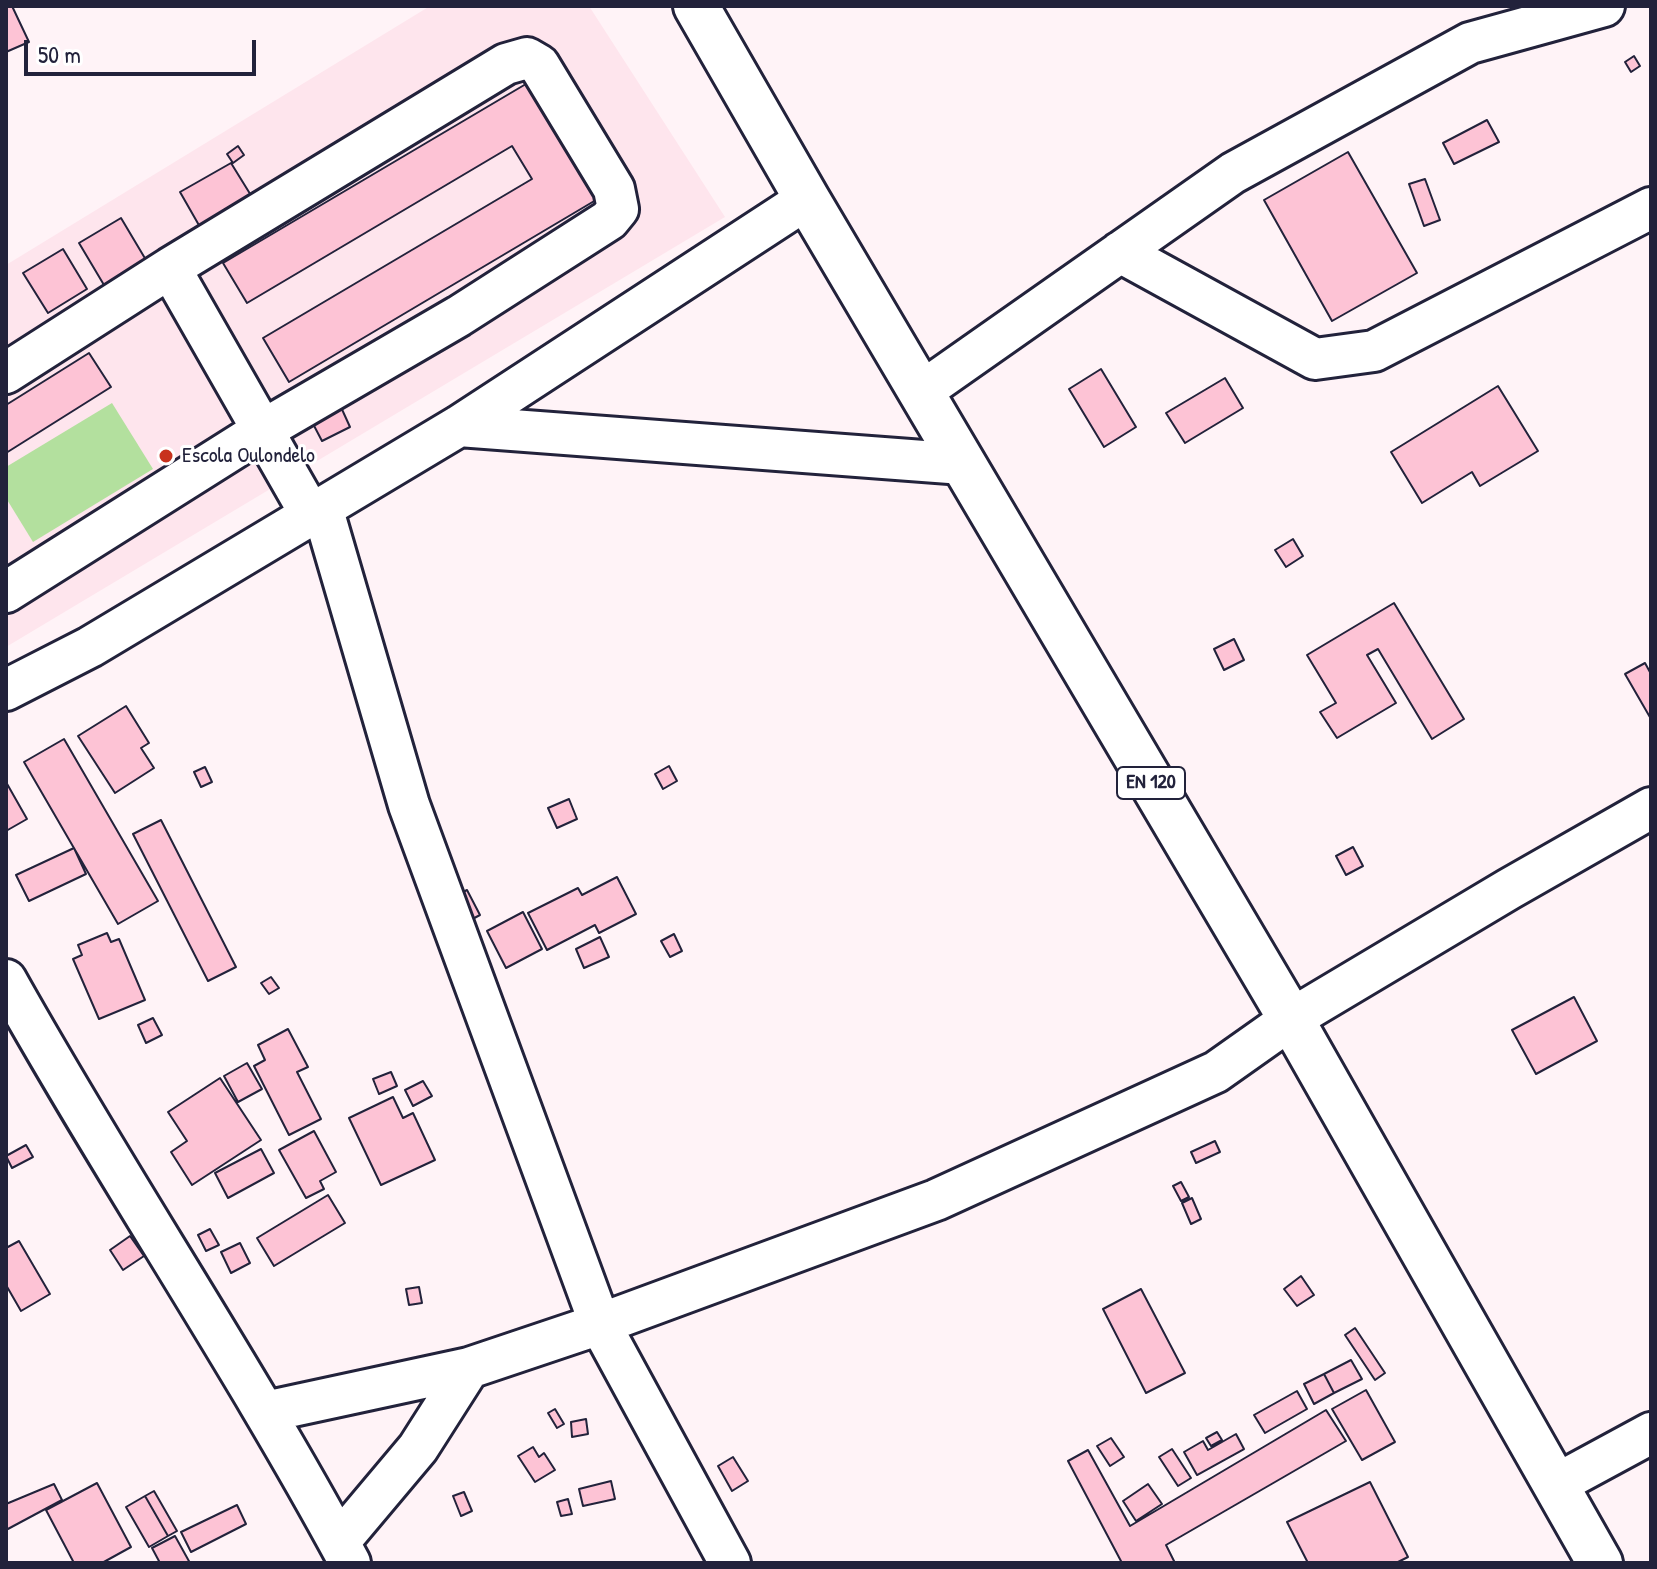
<!DOCTYPE html>
<html>
<head>
<meta charset="utf-8">
<style>
  body { margin:0 }
  #map { position:relative; width:1657px; height:1569px; overflow:hidden; background:#fff3f7; font-family:"Patrick Hand",sans-serif }
  canvas { display:block }
  .frame { position:absolute; inset:0; border:8px solid #22223b; pointer-events:none }
  .scale { position:absolute; left:24px; top:40px; width:232px; height:36px; box-sizing:border-box; border:4px solid #22223b; border-top:0; padding-left:10px; font-size:24px; line-height:28px; white-space:nowrap; color:#22223b; -webkit-text-stroke:6px #fff; paint-order:stroke }
</style>
</head>
<body>
<div id="map">
<canvas width="1657" height="1569"></canvas>
<div class="frame"></div>
<div class="scale">50 m</div>
</div>
<script>
const context = document.querySelector('canvas').getContext('2d');
context.lineJoin = 'round';
function fillPath(path, color) {
  context.fillStyle = color;
  context.fill(path, 'evenodd');
}
function strokePath(path, color, width, dash) {
  context.strokeStyle = color;
  context.lineWidth = width;
  context.lineCap = dash ? 'butt' : 'round';
  context.setLineDash(dash || []);
  context.stroke(path);
}
function write(font, color, halo, rows, align = 'center') {
  context.font = font + ' "Patrick Hand",sans-serif';
  context.lineWidth = 6;
  context.setLineDash([]);
  context.textBaseline = 'middle';
  context.strokeStyle = halo;
  context.fillStyle = color;
  for (const [text, x, y, turn = 0] of rows) {
    context.save();
    context.translate(x, y);
    context.rotate((+turn || 0) * Math.PI / 180);
    context.textAlign = isNaN(turn) ? turn : align;
    if (halo) context.strokeText(text, 0, 0);
    context.fillText(text, 0, 0);
    context.restore();
  }
}
fillPath(new Path2D(`
  M430 6H589L725 217 6 647V265Z`), '#fee5ed');
fillPath(new Path2D(`
  M112 403 153 469 33 542 6 498V467Z`), '#b3e09e');
const building = new Path2D(`
  M6 6H12L29 42 6 52Z
  M1634 56 1640 66 1631 72 1625 62Z
  M531 81 601 197 289 382 263 338 532 179 512 146 247 303 223 263Z
  M1487 120 1499 142 1454 164 1443 143Z
  M238 146 244 155 233 163 227 154Z
  M1348 152 1417 273 1332 321 1264 200Z
  M231 163 252 197 200 227 180 192Z
  M1425 179 1440 220 1424 226 1409 184Z
  M121 218 146 260 104 285 79 243Z
  M63 249 87 289 48 313 23 273Z
  M89 353 111 387 6 453V405Z
  M1101 369 1136 427 1104 447 1069 389Z
  M1225 378 1243 408 1185 443 1166 413Z
  M1498 386 1538 451 1480 486 1472 472 1422 503 1391 452Z
  M340 405 350 427 322 441 311 420Z
  M1293 539 1303 556 1286 567 1275 550Z
  M1394 603 1464 719 1432 739 1378 649 1367 655 1396 703 1337 738 1320 712 1336 703 1307 655Z
  M1234 639 1244 660 1224 670 1214 649Z
  M1645 663 1651 674V719L1625 674Z
  M126 706 149 743 141 748 154 768 115 793 78 736Z
  M64 739 158 901 118 924 24 762Z
  M669 766 677 781 663 789 655 774Z
  M205 767 212 782 201 787 194 772Z
  M6 782 27 819 6 831Z
  M569 799 577 819 557 828 548 808Z
  M161 820 236 967 208 981 133 834Z
  M1353 847 1363 866 1346 875 1336 856Z
  M74 848 86 874 29 901 16 875Z
  M617 877 636 914 599 933 595 925 547 950 528 913 578 888 582 895Z
  M467 890 480 915 465 923 451 898Z
  M523 912 542 949 506 968 487 931Z
  M107 933 111 942 119 939 145 1000 99 1019 73 959 82 955 78 945Z
  M674 934 682 951 670 957 661 941Z
  M600 937 609 957 584 968 576 949Z
  M271 977 279 988 269 994 261 983Z
  M1574 997 1597 1041 1536 1074 1512 1030Z
  M153 1018 162 1035 146 1043 138 1025Z
  M288 1029 308 1067 297 1072 321 1119 289 1135 254 1066 265 1060 258 1045Z
  M247 1063 262 1089 238 1102 224 1076Z
  M391 1072 397 1086 379 1094 373 1079Z
  M220 1078 261 1140 192 1185 171 1152 187 1141 168 1112Z
  M423 1081 432 1096 413 1106 405 1090Z
  M393 1097 403 1118 413 1113 435 1160 381 1185 349 1118Z
  M314 1131 336 1172 320 1181 324 1189 306 1198 279 1150Z
  M1215 1141 1220 1152 1196 1163 1191 1152Z
  M26 1145 33 1157 12 1168 6 1156Z
  M261 1149 274 1173 228 1198 215 1173Z
  M1181 1182 1189 1197 1181 1201 1173 1186Z
  M328 1195 345 1223 274 1266 257 1238Z
  M1192 1198 1201 1219 1191 1224 1182 1203Z
  M210 1229 219 1245 206 1251 198 1235Z
  M130 1236 144 1256 123 1270 110 1250Z
  M19 1241 50 1294 21 1311 6 1285V1248Z
  M240 1243 250 1263 231 1273 221 1252Z
  M1301 1276 1314 1295 1297 1306 1284 1289Z
  M419 1287 422 1303 409 1305 406 1289Z
  M1141 1289 1185 1373 1146 1393 1103 1309Z
  M1355 1328 1385 1373 1375 1380 1345 1335Z
  M1351 1360 1362 1379 1334 1393 1324 1374Z
  M1324 1374 1334 1393 1314 1404 1304 1384Z
  M1366 1390 1395 1442 1362 1460 1332 1409Z
  M1297 1391 1307 1409 1265 1433 1254 1415Z
  M555 1409 564 1424 557 1428 548 1413Z
  M1326 1410 1346 1441 1166 1545 1175 1563H1122L1068 1461 1088 1450 1130 1526Z
  M586 1419 588 1434 572 1437 571 1422Z
  M1217 1432 1222 1440 1211 1446 1206 1438Z
  M1236 1434 1244 1449 1197 1475 1184 1452 1203 1441 1208 1450Z
  M1111 1438 1124 1457 1110 1466 1097 1446Z
  M533 1447 539 1457 544 1453 555 1470 535 1482 518 1456Z
  M1172 1449 1191 1478 1178 1486 1159 1457Z
  M733 1457 748 1481 732 1491 718 1466Z
  M611 1481 615 1499 583 1506 579 1489Z
  M1370 1482 1408 1557 1396 1563H1308L1287 1522Z
  M97 1483 131 1547 102 1563H74L46 1510Z
  M54 1484 62 1500 6 1530V1504Z
  M1148 1484 1162 1504 1136 1521 1123 1501Z
  M154 1491 177 1531 168 1536 145 1496Z
  M464 1492 472 1511 461 1516 453 1496Z
  M145 1496 168 1536 149 1547 126 1507Z
  M568 1499 572 1514 561 1516 557 1502Z
  M237 1505 246 1524 191 1552 181 1532Z
  M175 1536 190 1563H160L152 1548Z`);
fillPath(building, '#fdc3d5');
strokePath(building, '#22223b', 2);
const minor = new Path2D(`
  M1120 252 1315 359 1374 351 1651 208
  M170 268 311 515
  M6 373 170 268 506 64 527 58 539 65 614 189 618 209 609 220 459 316 263 430 6 592
  M921 392 1233 173 1470 43 1604 6
  M459 426 963 464
  M322 507 409 805 600 1324 730 1563
  M6 690 90 647 459 426 807 199
  M6 980C116 1177 243 1364 350 1563
  M265 1412 469 1368 600 1324 936 1200 1216 1072 1291 1019 1509 889 1651 808
  M1555 1485 1651 1433
  M339 1542 418 1448 469 1368`);
const major = new Path2D(`
  M696 6 807 199 1291 1019 1600 1563`);
strokePath(minor, '#22223b', 46);
strokePath(major, '#22223b', 50);
strokePath(minor, '#fff', 40);
strokePath(major, '#fff', 44);
for (const [x, y, r, color] of [
  [166,456,8,"#c8321e"]
]) {
  const dot = new Path2D();
  dot.arc(x, y, r, 0, 2 * Math.PI);
  context.fillStyle = color;
  context.fill(dot);
  strokePath(dot, '#fff', 3);
}
for (const [x, y, w] of [
  [1151,783,68]
]) {
  const box = new Path2D();
  box.roundRect(x - w / 2, y - 16, w, 32, 6);
  context.fillStyle = '#fff';
  context.fill(box);
  strokePath(box, '#22223b', 2);
}
write('bold 20px', '#22223b', null, [
  ["EN 120",1151,783]
]);
write('22px', '#22223b', '#fff', [
  ["Escola Oulondelo",182,456]
], 'left');
</script>
</body>
</html>
